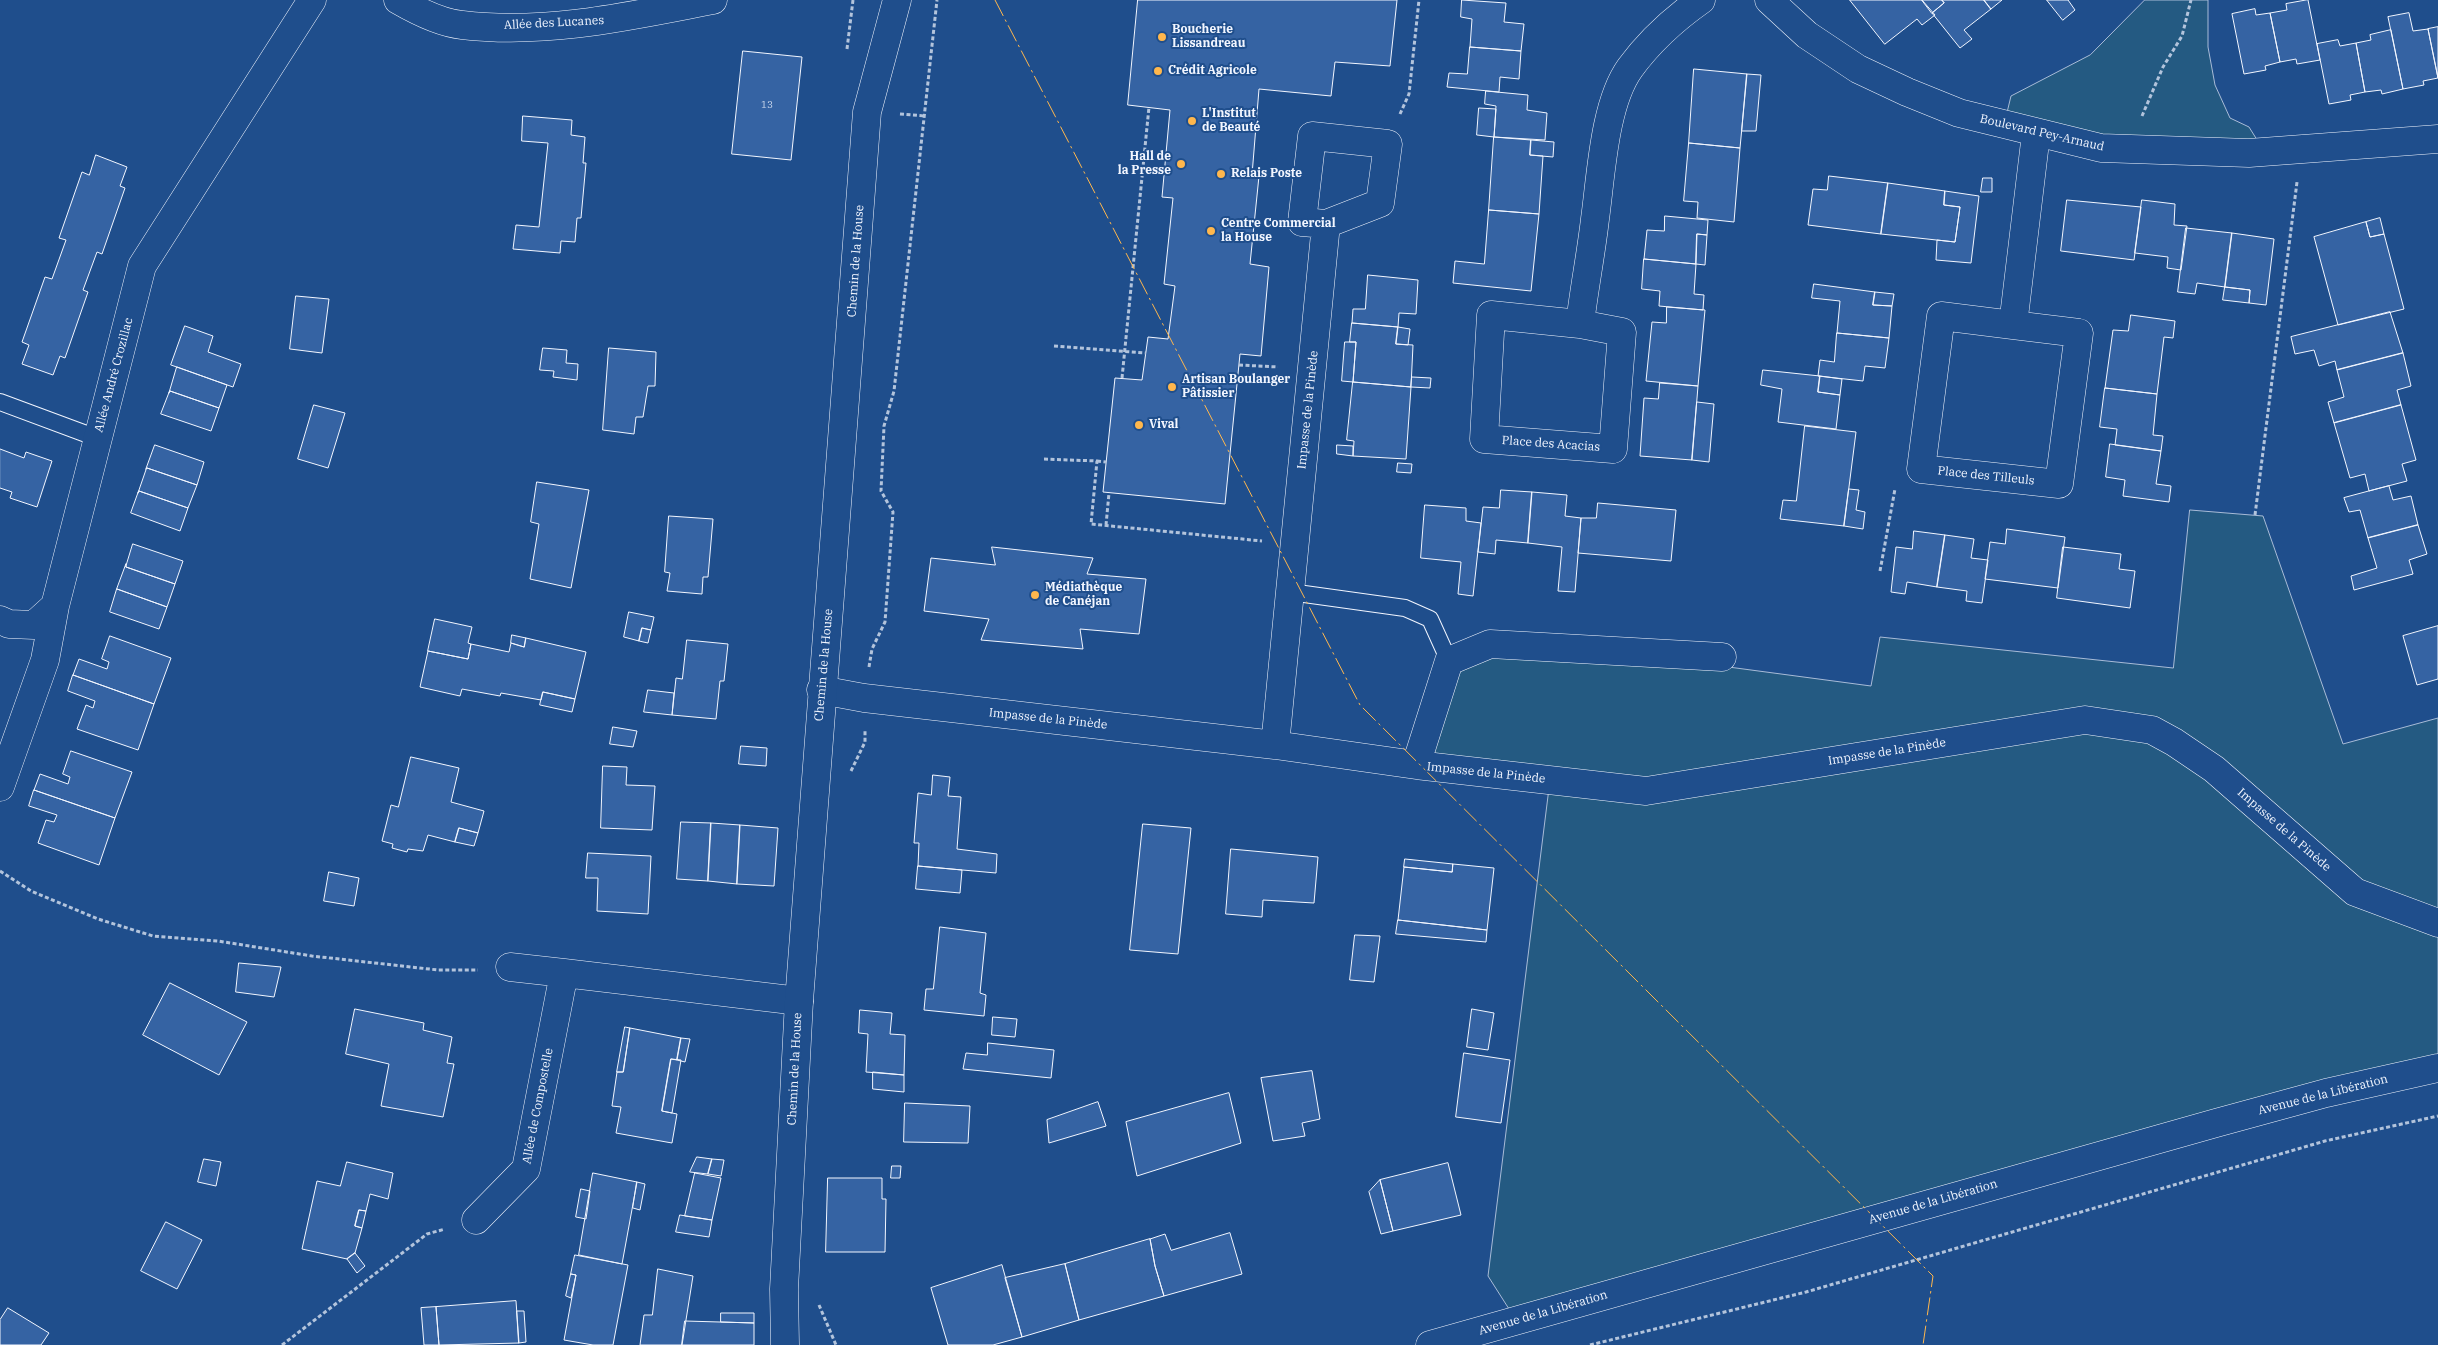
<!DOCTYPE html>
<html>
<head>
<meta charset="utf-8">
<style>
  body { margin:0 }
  canvas { display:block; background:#1f4e8c }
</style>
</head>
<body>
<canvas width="2438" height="1345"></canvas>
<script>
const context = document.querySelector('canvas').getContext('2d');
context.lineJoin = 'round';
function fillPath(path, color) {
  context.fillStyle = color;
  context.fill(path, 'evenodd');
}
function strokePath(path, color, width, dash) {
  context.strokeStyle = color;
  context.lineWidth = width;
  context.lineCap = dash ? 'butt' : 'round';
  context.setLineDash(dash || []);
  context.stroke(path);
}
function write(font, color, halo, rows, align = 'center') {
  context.font = font + ' "IBM Plex Serif",serif';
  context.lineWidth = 4;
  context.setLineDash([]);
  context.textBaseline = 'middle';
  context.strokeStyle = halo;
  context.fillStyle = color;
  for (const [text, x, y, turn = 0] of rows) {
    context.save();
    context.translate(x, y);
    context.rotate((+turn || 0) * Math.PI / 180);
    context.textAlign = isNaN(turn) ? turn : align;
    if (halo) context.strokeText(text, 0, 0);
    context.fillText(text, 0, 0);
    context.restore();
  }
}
const green = new Path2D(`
  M2145 0H2208V47L2215 85 2230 118 2249 127 2264 151 2004 125 2011 96 2090 55Z
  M2190 510 2263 516 2343 744 2438 718V1068L1516 1320 1488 1276 1550 780 1416 765 1449 661 1490 644 1721 666 1871 686 1880 637 2173 668Z`);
fillPath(green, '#245a82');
strokePath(green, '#a8bbd7', 1);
const building = new Path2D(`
  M1138 0H1397L1390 66 1335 62 1331 96 1259 89 1252 175 1259 176 1250 264 1269 267 1261 356 1240 354 1225 504 1103 492 1115 378 1142 380 1148 337 1168 339 1175 286 1164 284 1173 198 1162 197 1170 110 1128 105Z
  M1462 0 1506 3 1504 22 1524 24 1521 51 1470 47 1472 19 1461 17Z
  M1850 0H1922L1935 15 1922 25 1917 19 1885 44Z
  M1922 0H1942L1944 3 1932 13Z
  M1942 0H1984L1991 9 1964 30 1972 39 1960 48 1932 13 1944 3Z
  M1984 0H2002L1991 9Z
  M2047 0H2068L2075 10 2063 20Z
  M2308 0 2320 60 2297 64 2296 59 2280 62 2270 13 2287 10 2286 4Z
  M2255 9 2256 15 2270 13 2280 62 2265 66 2266 70 2244 74 2232 14Z
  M2409 13 2413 31 2428 29 2438 78 2423 81 2424 85 2403 89 2388 17Z
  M2438 27V78L2428 29Z
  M2391 30 2403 89 2382 94 2381 90 2365 92 2356 43 2371 40 2370 35Z
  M2338 40 2340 46 2356 43 2365 92 2350 95 2351 100 2329 104 2317 44Z
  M1470 47 1521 51 1519 79 1500 77 1499 92 1447 87 1449 73 1467 74Z
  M743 51 802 57 791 160 732 154Z
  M1694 69 1747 74 1740 148 1689 143Z
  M1747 74 1761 75 1756 131H1742Z
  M1486 91 1528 95 1527 110 1547 113 1545 140 1494 137 1496 106 1485 104Z
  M1479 108 1496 109 1494 137 1477 135Z
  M523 116 572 120 571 135 585 137 583 163H586L581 218H577L575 242 561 241 560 253 513 249 516 225 539 227 548 143 522 141Z
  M1494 137 1531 140 1530 155 1543 156 1539 214 1489 210Z
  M1531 140 1554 142 1553 157 1530 155Z
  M1689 143 1740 148 1734 222 1697 218 1698 202 1684 201Z
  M96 155 127 167 120 186 125 188 102 254 97 252 83 290 88 292 65 358 60 356 53 375 22 364 29 345 22 342 45 277 52 279 66 240 59 238 82 172 89 175Z
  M1829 176 1888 183 1881 234 1808 225 1813 189 1827 190Z
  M1983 178H1992V192H1981Z
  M1888 183 1945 191 1944 205 1960 207 1955 242 1881 234Z
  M1945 191 1979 196 1971 263 1936 260 1937 240 1955 242 1960 207 1944 205Z
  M2067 200 2141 207 2134 260 2061 251Z
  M2142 200 2175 204 2174 225 2187 226 2181 270 2167 268 2168 257 2135 253Z
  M1489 210 1539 214 1531 291 1453 283 1455 261 1484 264Z
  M1665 216 1708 220 1707 235 1697 234 1696 264 1644 259 1647 230 1664 231Z
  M2380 218 2384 234 2370 237 2366 222Z
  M2366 222 2370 237 2384 234 2404 309 2338 325 2314 237Z
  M2186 228 2232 233 2225 287 2197 283 2195 294 2178 292Z
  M2232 233 2274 239 2266 305 2249 303 2250 290 2225 287Z
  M1697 234 1707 235 1705 265 1696 264Z
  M1644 259 1696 264 1694 294 1704 295 1703 310 1659 306 1660 291 1642 289Z
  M1368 275 1418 280 1416 314 1399 313 1398 327 1352 323 1353 309H1365Z
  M1814 284 1875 292 1873 305 1892 306 1889 338 1837 333 1840 301 1812 298Z
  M2225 287 2250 290 2249 303 2223 300Z
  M1875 292 1894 294 1892 306 1873 305Z
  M296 296 329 299 322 353 290 349Z
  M1667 307 1705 310 1698 386 1646 381 1652 322 1666 323Z
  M2390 312 2403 353 2337 370 2335 361 2319 366 2314 350 2295 354 2291 337Z
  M2131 315 2175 321 2173 338 2164 337 2157 394 2105 388 2113 330 2128 331Z
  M1352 323 1398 327 1396 344 1413 345 1411 387 1353 382 1356 342H1350Z
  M185 326 213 336 208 352 241 364 233 387 171 365Z
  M1398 327 1410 329 1408 345 1396 344Z
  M1837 333 1889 338 1885 368 1865 366 1863 381 1818 376 1820 360 1834 362Z
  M1345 342H1356L1353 382 1342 381Z
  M543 348 567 350 566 363 578 364 577 380 553 377 554 371 540 370Z
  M609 348 656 352 655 386H648L643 417H636L634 434 603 430Z
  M2403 353 2411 386 2397 390 2401 405 2334 423 2328 402 2344 397 2337 370Z
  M177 367 227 385 219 408 170 391 169 393Z
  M1763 370 1820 376 1818 392 1840 395 1836 429 1778 422 1782 389 1761 385Z
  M1820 376 1842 379 1840 395 1818 392Z
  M1412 377 1431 378 1430 388 1411 387Z
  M1353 382 1411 387 1406 459 1353 456 1354 441 1347 440Z
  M1660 383 1698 386 1692 460 1640 456 1644 398 1658 399Z
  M2105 388 2157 394 2153 435 2163 436 2161 451 2115 445 2117 429 2100 427Z
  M170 391 219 408 211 431 161 414Z
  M1697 402 1714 404 1709 462 1692 460Z
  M314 405 345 413 328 468 298 459Z
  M2401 405 2416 460 2402 464 2407 481 2369 491 2365 474 2350 478 2334 423Z
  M1805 426 1856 432 1844 526 1780 519 1783 500 1796 501Z
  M2110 444 2161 451 2156 484 2171 486 2169 502 2123 496 2125 480 2106 477Z
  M155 445 204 462 197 485 147 468 146 469Z
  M1337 445 1353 446V456L1337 454Z
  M0 449 24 458 26 452 52 461 37 507 10 498 12 492 0 488Z
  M1398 463 1412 464 1411 473 1397 472Z
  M147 468 197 485 188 508 139 491 138 493Z
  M537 482 589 490 571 588 530 579 539 524 531 522Z
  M2389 486 2393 500 2411 496 2418 525 2368 538 2360 510 2349 512 2344 498Z
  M1849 489 1859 490 1856 510 1865 512 1863 529 1844 526Z
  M1501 490 1532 492 1528 543 1496 540 1495 554 1478 552 1483 507 1499 508Z
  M139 491 188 508 180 531 131 513Z
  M1532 492 1567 495 1565 516 1581 518 1575 592 1558 591 1562 547 1528 543Z
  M1598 503 1676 510 1671 561 1578 553 1581 518H1596Z
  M1425 505 1466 508V521L1481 523 1473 596 1458 594 1461 562 1421 558Z
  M669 516 713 519 708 577H703L702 594 667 591 670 573 665 572Z
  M2418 525 2427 554 2409 560 2413 574 2354 590 2351 576 2377 568 2368 538Z
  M2007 529 2065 537 2058 588 1985 579 1990 542 2005 544Z
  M1914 531 1945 535 1937 587 1907 582 1905 594 1891 592 1896 547 1912 549Z
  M1945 535 1974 539 1971 558 1988 560 1982 603 1966 601 1967 591 1937 587Z
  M133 544 183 561 175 584 126 567Z
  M992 547 1093 558 1087 574 1146 579 1139 634 1080 629 1083 649 981 640 989 619 924 611 931 558 995 565Z
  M2063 547 2121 554 2119 569 2135 571 2130 608 2057 598Z
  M126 564V567L175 584 167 607 117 589Z
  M117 589 167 607 159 629 110 612Z
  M629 612 654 617 651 630 642 628 639 641 624 637Z
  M435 619 472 627 468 643 471 644 468 659 428 651Z
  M2438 626V679L2417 685 2403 636Z
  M642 628 651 630 648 643 639 641Z
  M512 635 526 638 524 647 511 643Z
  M110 636 171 658 154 704 73 675 79 659 107 669 109 662 102 659Z
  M526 638 586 652 575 699 543 692 541 700 501 693 500 696 462 689 460 696 420 687 428 651 468 659 471 644 509 652 511 643 524 647Z
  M687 640 728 644 724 681H720L716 719 672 715 676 678 682 679Z
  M73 675 154 704 138 750 77 729 86 705 93 708 95 701 68 691Z
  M648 690 674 693 672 715 644 712Z
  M543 692 575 699 572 712 540 705Z
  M613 727 637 731 633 747 610 744Z
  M741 746 767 748 766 766 739 764Z
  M71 751 132 772 115 818 34 790 40 774 68 784 70 777 63 774Z
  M411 757 459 768 451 802 484 811 478 833 459 828 455 842 428 835 423 851 408 849 407 852 392 848 393 844 382 841 391 805 398 807Z
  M603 766 627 767 626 785 655 786 652 830 601 828Z
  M933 775 950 777 948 796 961 797 957 849 997 854 996 873 918 866 919 843H914L918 793 931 795Z
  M34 790 115 818 99 865 38 843 46 820 54 822 57 815 29 806Z
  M681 822 711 823 708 881 677 879Z
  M711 823 740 825 737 884 708 881Z
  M1143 824 1191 828 1178 954 1130 950Z
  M740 825 778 828 774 886 737 884Z
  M459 828 478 833 474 846 455 842Z
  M1231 849 1318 857 1314 903 1263 900 1262 917 1226 914Z
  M588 853 651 856 648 914 597 911 598 878H586Z
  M1405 859 1453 864 1452 872 1404 867Z
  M1453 864 1494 868 1487 930 1398 920 1404 867 1452 872Z
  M918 866 962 870 960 893 916 889Z
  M329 872 359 878 354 906 324 901Z
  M1398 920 1487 930 1486 942 1396 934Z
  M940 927 986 933 980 993 986 995 984 1016 924 1010 926 989H933Z
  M1355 935 1380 936 1374 982 1350 980Z
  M239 963 281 967 274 997 236 992Z
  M170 983 247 1022 219 1075 143 1035Z
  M355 1009 424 1023 423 1030 452 1037 447 1063 454 1064 443 1117 381 1106 389 1064 346 1054Z
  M1472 1009 1494 1013 1488 1050 1467 1047Z
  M860 1010 892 1013 890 1034 905 1035 904 1075 866 1072 868 1034 859 1033Z
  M993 1017 1017 1019 1015 1037 992 1035Z
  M625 1027 630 1028 623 1072H617Z
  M630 1028 681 1038 677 1060 671 1059 662 1111 677 1114 672 1143 616 1133 621 1107 612 1106 617 1072H623Z
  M681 1038 690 1039 685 1062 677 1060Z
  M988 1043 1054 1050 1051 1078 963 1069 966 1053 987 1055Z
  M1464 1053 1510 1060 1501 1123 1456 1117Z
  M671 1059 681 1060 672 1113 662 1111Z
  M1312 1071 1320 1119 1302 1123 1305 1136 1273 1141 1261 1078Z
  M873 1072 904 1075V1092L873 1089Z
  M1229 1093 1241 1143 1137 1176 1126 1122Z
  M1098 1102 1106 1126 1049 1143 1047 1120Z
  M905 1103 970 1106 968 1143 904 1142Z
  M697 1157 712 1159 708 1174 690 1172Z
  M204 1159 221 1162 216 1186 198 1182Z
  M712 1159 724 1160 721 1176 708 1174Z
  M347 1162 393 1173 388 1199 370 1194 366 1211 359 1210 355 1226 362 1228 355 1253 347 1259 302 1249 317 1181 340 1186Z
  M1448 1163 1461 1215 1393 1231 1380 1180Z
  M892 1166H901L900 1178H891Z
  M593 1173 637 1182 622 1264 579 1255Z
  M695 1173 721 1178 712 1220 685 1216Z
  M828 1178H882V1199H886L885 1252H826Z
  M1380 1180 1393 1231 1381 1234 1369 1192Z
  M637 1182 645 1184 640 1210 633 1208Z
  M581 1189 590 1191 586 1219 576 1217Z
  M359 1210 366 1211 362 1228 355 1226Z
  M680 1215 712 1220 709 1237 676 1232Z
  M166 1222 202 1240 177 1289 141 1271Z
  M1230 1233 1242 1274 1164 1296 1155 1266 1150 1239 1165 1234 1171 1250Z
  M1150 1239 1155 1266 1164 1296 1079 1320 1065 1264Z
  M355 1253 365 1266 357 1273 347 1259Z
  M575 1255 628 1265 613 1345H593L564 1340 576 1275 571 1274Z
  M1065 1264 1079 1320 1022 1337 1005 1278Z
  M1002 1265 1022 1337 993 1345H948L931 1288Z
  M658 1269 693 1276 682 1345H640L644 1315H652Z
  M571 1274 576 1275 571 1298 566 1296Z
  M516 1301 519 1343 439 1345 436 1307Z
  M436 1307 439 1345H424L421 1308Z
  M8 1308 49 1333 41 1345H0V1320Z
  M517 1311H524L526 1342 519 1343Z
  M721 1313H754V1323L721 1322Z
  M685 1321 754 1323V1345H682Z`);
fillPath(building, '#3563a3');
strokePath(building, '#f2f6ff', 1);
const lane = new Path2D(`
  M0 402 97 438
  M1290 592 1405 608 1430 619 1449 661`);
const street = new Path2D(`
  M398 0C417 11 440 23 462 25 547 35 630 16 713 0
  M1769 0 1807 35 1858 69 1907 92 1959 113 2101 148 2249 153 2438 139
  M1491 315 1580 324 1622 332 1613 449 1484 439Z
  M1580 324C1584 289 1591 254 1595 219 1601 176 1604 104 1630 68 1649 42 1674 19 1701 0
  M2013 325 1941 316 1921 469 2059 484 2079 333 2013 325 2036 134
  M0 620 9 624 34 625 55 606
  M821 690 864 698 1275 745 1416 765 1646 791 2085 720 2152 730 2174 742 2214 769 2355 892 2438 923
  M1275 745 1326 224 1380 203 1388 144 1312 136 1302 222 1326 224
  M1416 765 1449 661 1490 644 1722 657
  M0 787 45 660 55 606 142 266 312 0
  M510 967 564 973
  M476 1220 526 1169 564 973 799 1001`);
const secondary = new Path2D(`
  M785 1345 784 1289 799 1001 867 112 897 0`);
const primary = new Path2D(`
  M1430 1345 2216 1123 2326 1093 2438 1068`);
strokePath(lane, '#f2f6ff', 18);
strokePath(street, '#f2f6ff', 29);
strokePath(secondary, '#f2f6ff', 29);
strokePath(primary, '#f2f6ff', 29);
strokePath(new Path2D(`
  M847 49 853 0
  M900 114 925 116
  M1400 114 1409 94 1419 0
  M2142 116 2163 67 2182 36 2191 0
  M1054 346 1146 353
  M1239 365 1278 367
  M1122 378 1149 107
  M1044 459 1097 461 1091 524 1262 541
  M1097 461 1106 462
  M2255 515 2297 182
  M1106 525 1109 493
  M1880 571 1895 489
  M869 667 872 649 885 622 893 512 881 491 884 426 894 391 937 0
  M851 771 865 742V730
  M0 871 31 891 98 919 153 936 218 941 312 956 438 970H478
  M819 1305 836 1345
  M282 1345 427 1234 445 1229
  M1590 1345 1806 1292 2325 1141 2438 1116`), '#b3c4dc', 3, [4, 2.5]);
strokePath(lane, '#1f4e8c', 16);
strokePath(street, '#1f4e8c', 28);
strokePath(secondary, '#1f4e8c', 28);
strokePath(primary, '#1f4e8c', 28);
strokePath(new Path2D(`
  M995 0 1360 705 1933 1276 1923 1345`), '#ffb74d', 1, [18, 4, 2.5, 4]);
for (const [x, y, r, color] of [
  [1162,37,5,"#ffb74d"],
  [1158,71,5,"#ffb74d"],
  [1192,121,5,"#ffb74d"],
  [1181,164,5,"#ffb74d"],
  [1221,174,5,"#ffb74d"],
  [1211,231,5,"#ffb74d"],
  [1172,387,5,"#ffb74d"],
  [1139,425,5,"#ffb74d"],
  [1035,595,5,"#ffb74d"]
]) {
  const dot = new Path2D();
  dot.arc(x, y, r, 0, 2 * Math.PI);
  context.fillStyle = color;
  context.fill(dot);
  strokePath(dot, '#1f4e8c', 2);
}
write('10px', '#c3d1e8', null, [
  ["13",767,105]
]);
write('12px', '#f2f6ff', '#1f4e8c', [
  ["Allée des Lucanes",554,23,-3],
  ["Boulevard Pey-Arnaud",2042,133,13],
  ["Chemin de la House",856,261,-86],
  ["Allée André Crozillac",114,375,-75],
  ["Impasse de la Pinède",1308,410,-84],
  ["Place des Acacias",1551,444,4],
  ["Place des Tilleuls",1986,476,6],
  ["Chemin de la House",824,665,-85],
  ["Impasse de la Pinède",1048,719,6],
  ["Impasse de la Pinède",1887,752,-9],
  ["Impasse de la Pinède",1486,773,6],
  ["Impasse de la Pinède",2284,830,41],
  ["Chemin de la House",795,1069,-87],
  ["Avenue de la Libération",2323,1095,-14],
  ["Allée de Compostelle",538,1106,-79],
  ["Avenue de la Libération",1933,1202,-16],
  ["Avenue de la Libération",1543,1313,-16]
]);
write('bold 12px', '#f2f6ff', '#1f4e8c', [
  ["Boucherie",1172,30],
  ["Lissandreau",1172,44],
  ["Crédit Agricole",1168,71],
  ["L'Institut",1202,114],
  ["de Beauté",1202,128],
  ["Hall de",1171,157,"right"],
  ["la Presse",1171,171,"right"],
  ["Relais Poste",1231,174],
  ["Centre Commercial",1221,224],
  ["la House",1221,238],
  ["Artisan Boulanger",1182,380],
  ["Pâtissier",1182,394],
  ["Vival",1149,425],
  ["Médiathèque",1045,588],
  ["de Canéjan",1045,602]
], 'left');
</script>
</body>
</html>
